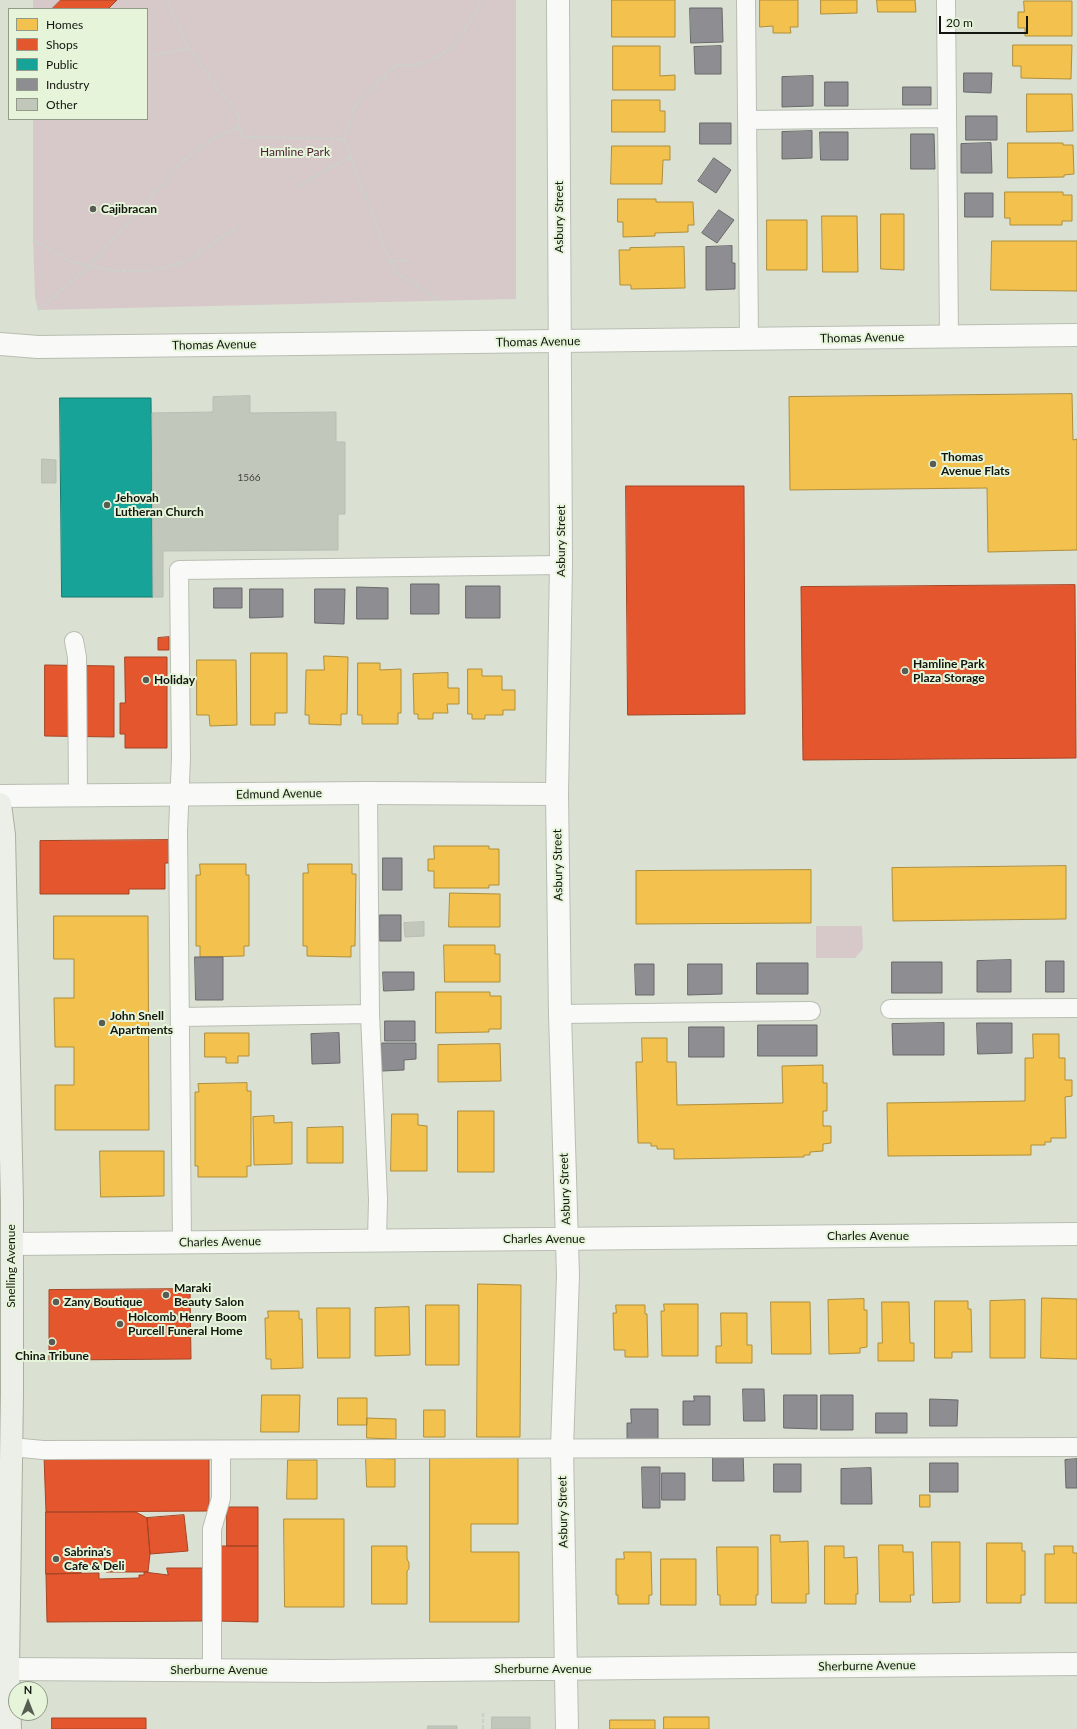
<!DOCTYPE html>
<html>
<head>
<meta charset="utf-8">
<style>
  body { margin:0 }
  #map { position:relative; width:1077px; height:1729px; overflow:hidden; background:#dae1d3; font-family:Lato,sans-serif }
  canvas { display:block }
  .legend { position:absolute; left:8px; top:8px; width:140px; height:112px; box-sizing:border-box; background:#e6f4da; border:1px solid #919b88; margin:0; padding:5px 7px; list-style:none; font-size:12px; color:#12160e }
  .legend li { display:flex; align-items:center; gap:8px; height:20px }
  .legend b { width:20px; border:1px solid #919b88 }
  .north { position:absolute; left:8px; top:1681px; width:40px; height:40px; box-sizing:border-box; background:#e6f4da; border:1px solid #919b88; border-radius:50%; rotate:0deg; font-size:11px; font-weight:700; line-height:16px; text-align:center; color:#12160e }
  .north::after { content:''; display:block; margin:auto; width:14px; height:18px; background:#585d53; clip-path:polygon(50% 0,100% 100%,50% 72%,0 100%) }
  .scale { position:absolute; left:939px; top:16px; width:89px; height:18px; box-sizing:border-box; border:2px solid #12160e; border-top:0; padding-left:5px; font-size:12px; line-height:14px; white-space:nowrap; color:#12160e; -webkit-text-stroke:3px #e6f4da; paint-order:stroke }
</style>
</head>
<body>
<div id="map">
<canvas width="1077" height="1729"></canvas>
<ul class="legend">
<li><b style="height:11px;background:#f2c14e"></b>Homes</li>
<li><b style="height:11px;background:#e4572e"></b>Shops</li>
<li><b style="height:11px;background:#17a398"></b>Public</li>
<li><b style="height:11px;background:#8d8d92"></b>Industry</li>
<li><b style="height:11px;background:#c1c7bb"></b>Other</li>
</ul>
<div class="north">N</div>
<div class="scale">20 m</div>
</div>
<script>
const context = document.querySelector('canvas').getContext('2d');
context.lineJoin = 'round';
function fillPath(path, color) {
  context.fillStyle = color;
  context.fill(path, 'evenodd');
}
function strokePath(path, color, width, dash) {
  context.strokeStyle = color;
  context.lineWidth = width;
  context.lineCap = dash ? 'butt' : 'round';
  context.setLineDash(dash || []);
  context.stroke(path);
}
function write(font, color, halo, rows, align = 'center') {
  context.font = font + ' Lato,sans-serif';
  context.lineWidth = 4;
  context.setLineDash([]);
  context.textBaseline = 'middle';
  context.strokeStyle = halo;
  context.fillStyle = color;
  for (const [text, x, y, turn = 0] of rows) {
    context.save();
    context.translate(x, y);
    context.rotate((+turn || 0) * Math.PI / 180);
    context.textAlign = isNaN(turn) ? turn : align;
    if (halo) context.strokeText(text, 0, 0);
    context.fillText(text, 0, 0);
    context.restore();
  }
}
fillPath(new Path2D(`
  M33 0H516V299L38 310 35 297 33 240V119H147V9H33Z
  M816 926H862L863 949 855 958H816Z`), '#d7c9ca');
const homes = new Path2D(`
  M612 0H675V37H612Z
  M760 0H798V27H790L791 33H773V26L760 27Z
  M821 0H857V13L821 14Z
  M877 0H915L916 12H878Z
  M1024 1H1072V36H1025V28H1018V12H1024Z
  M1013 45H1072L1071 79 1021 78V66H1013Z
  M613 46H660V76L675 75V90H613Z
  M1027 94H1072L1073 131 1027 132Z
  M612 100H660V111H665V132H612Z
  M1008 143H1063V145H1073L1074 174 1064 175V177L1008 178Z
  M612 146H670V160H663L662 184H611Z
  M1005 192H1063V195H1072V221H1062V225H1010V218H1005Z
  M618 199H656V202H693L694 225H688V232L655 233V236L623 237V222H618Z
  M881 214H904V270L881 269Z
  M822 216H857L858 272H823Z
  M767 220H807V270H767Z
  M992 241H1077V291L991 290Z
  M684 247 685 288 631 289V285H620L619 250H630V248Z
  M1072 394 1073 440 1077 439V550L988 552 987 488 790 490 789 397Z
  M251 653H287V713H275V725H251Z
  M324 656 348 657 347 714H341V725L309 724V715H305L306 670H324Z
  M197 660H236L237 725 210 726 209 715H197Z
  M358 663H380V670L401 669V713H398V724H362V715H358Z
  M468 669H482V676H502V690H515V710H503V715H485V719H472V714H468Z
  M448 673V688H459V704H447L448 713H433V719H418V714H414L413 674Z
  M434 846H489V849H499V885H489V888H434V871H428V859H434Z
  M200 864H246V875H249V946H244V956L200 957V946H196V875H200Z
  M308 864H352V874H356L355 946H351V957L307 956V946H303V873H308Z
  M1066 866V919L893 921 892 868Z
  M811 870V923L636 924V871Z
  M450 893 500 894V927H449Z
  M54 916H148L149 1130H55V1085H74V1047H55L54 998H74V959H54Z
  M444 945H495V954H500V982H445Z
  M436 992H490V996H501V1029H489V1032L436 1033Z
  M205 1033H249V1056H238V1063H226V1057H205Z
  M1033 1034H1059V1058H1065V1080H1072V1096L1065 1097 1066 1138H1051V1142H1045V1145H1031V1155L888 1156 887 1103 1025 1101V1058H1033Z
  M642 1038H667V1062H676L677 1105 783 1103 782 1066 823 1065V1083H827V1111H823V1126H831V1143L823 1144V1151L810 1152V1155H804V1157L674 1159V1149H657V1146H651V1143H638L636 1062H642Z
  M500 1044 501 1081 438 1082V1045Z
  M247 1083V1091H251V1166H247V1177H198V1166H195V1092H199L198 1084Z
  M458 1111H494V1172H458Z
  M392 1114H418V1125L427 1126V1171H391Z
  M274 1116V1123L292 1122V1164L254 1165 253 1117Z
  M343 1127V1163H307V1128Z
  M100 1151H164V1196L101 1197Z
  M478 1284 521 1285 520 1437H477Z
  M1042 1298 1077 1299V1359L1041 1358Z
  M864 1299V1310H867V1347L860 1348V1353L829 1354 828 1300Z
  M1025 1300V1358H990V1301Z
  M935 1301H968V1309H971L972 1352H952V1358H935Z
  M771 1302H810L811 1354H772Z
  M882 1302H909L910 1343H914V1361H878V1343H882Z
  M664 1304H698V1356H662L661 1311H664Z
  M426 1305H459V1365H426Z
  M616 1305H645V1314H647L648 1357H625V1350H614L613 1313H616Z
  M409 1307 410 1355 375 1356V1308Z
  M317 1308H350V1358H318Z
  M268 1311H299V1319H302L303 1368 271 1369V1359H266L265 1318H268Z
  M721 1313H747V1345H752V1363H716V1346H721Z
  M262 1395H300L299 1432H261Z
  M338 1398H367V1425H338Z
  M424 1410H445V1437H424Z
  M367 1418 396 1419V1439L367 1438Z
  M430 1453H518V1524H471V1552H519V1622H430Z
  M366 1458 395 1459V1487H367Z
  M288 1460H317V1499H287Z
  M920 1495H930V1507H920Z
  M284 1519H344V1607H285Z
  M771 1535H780V1542L808 1541 809 1594H806V1603H772Z
  M932 1542H960V1602L933 1603Z
  M987 1543H1022V1551H1025V1595H1021V1603H987Z
  M879 1545H903V1552H913L914 1595H910L911 1602H880Z
  M372 1546H407V1559L409 1563V1569L407 1571V1604H372Z
  M825 1546H844V1558L857 1557 858 1594H856V1604H825Z
  M1054 1546H1073V1553H1077V1603H1045V1554H1054Z
  M717 1547H758V1595H756V1605H720V1595H718Z
  M624 1552H651L652 1595H649V1604H618V1595H616V1559H624Z
  M661 1559H696V1605H661Z
  M664 1717H709V1729H664Z
  M610 1720H655V1729H610Z`);
fillPath(homes, '#f2c14e');
strokePath(homes, '#af8e3b', 1);
const shops = new Path2D(`
  M61 0H117L108 9H52Z
  M626 486H744L745 714 628 715Z
  M1075 585 1076 758 803 760 801 587Z
  M169 637V650H158V638Z
  M125 657H167V748H125V734H120V703H125Z
  M45 665 114 666V737L45 736Z
  M170 840V863H165V889H129V894H40V841Z
  M190 1289 191 1359 49 1360V1290Z
  M209 1455V1511L46 1512 44 1456Z
  M227 1507H258V1546H227Z
  M46 1512H136L147 1518 150 1554 148 1572H106V1565H81V1573L46 1574Z
  M184 1515 188 1551 150 1554 147 1518Z
  M218 1546H258V1622L217 1621Z
  M167 1568H203L204 1621 47 1622 46 1574 99 1573V1579L139 1578V1575H144V1572L168 1575Z
  M52 1718H146V1729H52Z`);
fillPath(shops, '#e4572e');
strokePath(shops, '#a54424', 1);
const public = new Path2D(`
  M60 398H151L153 597H62Z`);
fillPath(public, '#17a398');
strokePath(public, '#16796f', 1);
const industry = new Path2D(`
  M690 8H722L723 42 691 43Z
  M721 46V74H695L694 47Z
  M964 73H992L991 93 964 92Z
  M813 76V106L782 107V77Z
  M825 82H848V106H825Z
  M903 87H931V105H903Z
  M966 116H997V140H966Z
  M700 123H731V144H700Z
  M812 131V158L782 159V132Z
  M820 132H848V160H821Z
  M911 134H934L935 169H911Z
  M991 143 992 173H961V144Z
  M714 158 731 170 716 193 698 181Z
  M965 193H993V217H965Z
  M719 210 734 220 717 243 702 233Z
  M732 246V263H735V289L706 290V247Z
  M411 584H439V614H411Z
  M466 586H500V618H466Z
  M357 587 388 588V619H357Z
  M214 588H242V608H214Z
  M250 589H283V617L250 618Z
  M315 589H345L344 624 315 623Z
  M383 858H402V890H383Z
  M380 915H401V941H380Z
  M195 957H223V1000H196Z
  M1011 960V992H977V961Z
  M1046 961H1064V992H1046Z
  M892 962H942V993H892Z
  M757 963H808V994H757Z
  M635 964H654V995H636Z
  M688 964H722V994L688 995Z
  M383 972H414V990L384 991Z
  M385 1021H415V1041H385Z
  M944 1023V1055H893L892 1024Z
  M977 1023H1012V1053L978 1054Z
  M758 1025H817V1056H758Z
  M689 1027H724V1057H689Z
  M339 1033 340 1063 312 1064 311 1034Z
  M382 1043H416V1059L404 1060V1070L382 1071Z
  M743 1389H764L765 1421H744Z
  M784 1395H817V1429L784 1428Z
  M821 1395H853V1430H821Z
  M694 1396H710V1425H683V1401H694Z
  M930 1399 958 1400 957 1426H930Z
  M631 1409H658V1439H627V1423H631Z
  M876 1413H907V1433H876Z
  M713 1453H743L744 1481H713Z
  M1077 1459V1488H1066L1065 1460Z
  M930 1463H958V1492H930Z
  M774 1464H801V1492H774Z
  M642 1467H660V1508H643Z
  M871 1468 872 1504H841V1469Z
  M662 1473H685V1500H662Z`);
fillPath(industry, '#8d8d92');
strokePath(industry, '#68696a', 1);
const building = new Path2D(`
  M250 396V413L336 412V442H345V514H338V550L163 551V597H153L152 413 213 412V397Z
  M42 459 56 460V483H42Z
  M424 922V936L405 937 404 923Z
  M492 1717H530V1729H492Z
  M428 1726H457V1729H428Z`);
fillPath(building, '#c1c7bb');
strokePath(building, '#b8bdb3', 1);
const lane = new Path2D(`
  M746 0 749 340
  M946 0 949 337
  M747 120 947 118
  M74 641 77 657 78 796
  M368 793 370 1014 378 1199 377 1240
  M890 1009 1077 1008
  M560 1014 811 1011
  M181 1017 370 1014
  M182 1242 178 831 181 758 179 570 561 565
  M11 1447 43 1450 1077 1447
  M212 1670V1529L221 1498V1450`);
const street = new Path2D(`
  M558 0 561 565 557 794 560 1014 568 1275 562 1448 567 1729
  M0 796 368 793 557 794
  M12 1244 1077 1234
  M8 1669 322 1671 1077 1664`);
const secondary = new Path2D(`
  M0 344 38 347 1077 335`);
const primary = new Path2D(`
  M0 804 4 835 12 1203V1393L8 1669 10 1729`);
strokePath(lane, '#b8beb2', 20);
strokePath(street, '#b8beb2', 24);
strokePath(secondary, '#b8beb2', 24);
strokePath(primary, '#a8b0a0', 24);
strokePath(new Path2D(`
  M167 0 189 49
  M153 55 189 49 238 115 239 127
  M350 157 390 261H410
  M300 185 350 157 344 139
  M33 240 70 261 89 266 117 271 152 270 186 262 238 226
  M390 261 398 274 439 300
  M38 310 89 266 181 163 209 141 239 127 243 137 344 139 356 104 395 65C403 65 412 66 419 64 454 56 466 28 482 0
  M483 1729V1712`), '#cdd0cb', 2.5, [4, 2]);
strokePath(lane, '#f9faf8', 18);
strokePath(street, '#f9faf8', 22);
strokePath(secondary, '#f9faf8', 22);
strokePath(primary, '#ebefe7', 22);
for (const [x, y, r, color] of [
  [93,209,4,"#585d53"],
  [933,464,4,"#585d53"],
  [107,505,4,"#585d53"],
  [905,671,4,"#585d53"],
  [146,680,4,"#585d53"],
  [102,1023,4,"#585d53"],
  [166,1295,4,"#585d53"],
  [56,1302,4,"#585d53"],
  [120,1324,4,"#585d53"],
  [52,1342,4,"#585d53"],
  [56,1559,4,"#585d53"]
]) {
  const dot = new Path2D();
  dot.arc(x, y, r, 0, 2 * Math.PI);
  context.fillStyle = color;
  context.fill(dot);
  strokePath(dot, '#e6f4da', 1.5);
}
write('10px', '#3f433a', null, [
  ["1566",249,478]
]);
write('12px', '#491c32', '#e6f4da', [
  ["Hamline Park",295,152]
]);
write('bold 12px', '#12160e', '#e6f4da', [
  ["Cajibracan",101,209],
  ["Thomas",941,457],
  ["Avenue Flats",941,471],
  ["Jehovah",115,498],
  ["Lutheran Church",115,512],
  ["Hamline Park",913,664],
  ["Plaza Storage",913,678],
  ["Holiday",154,680],
  ["John Snell",110,1016],
  ["Apartments",110,1030],
  ["Maraki",174,1288],
  ["Beauty Salon",174,1302],
  ["Zany Boutique",64,1302],
  ["Holcomb Henry Boom",128,1317],
  ["Purcell Funeral Home",128,1331],
  ["China Tribune",52,1356,"center"],
  ["Sabrina's",64,1552],
  ["Cafe & Deli",64,1566]
], 'left');
write('12px', '#12160e', '#e6f4da', [
  ["Asbury Street",559,217,-90],
  ["Thomas Avenue",862,338,-1],
  ["Thomas Avenue",538,342,-1],
  ["Thomas Avenue",214,345,-1],
  ["Asbury Street",561,541,-90],
  ["Edmund Avenue",279,794,-1],
  ["Asbury Street",558,865,-91],
  ["Asbury Street",565,1189,-92],
  ["Charles Avenue",868,1236],
  ["Charles Avenue",544,1239],
  ["Charles Avenue",220,1242,-1],
  ["Snelling Avenue",11,1266,-90],
  ["Asbury Street",563,1512,-91],
  ["Sherburne Avenue",867,1666,-1],
  ["Sherburne Avenue",543,1669],
  ["Sherburne Avenue",219,1670]
]);
</script>
</body>
</html>
